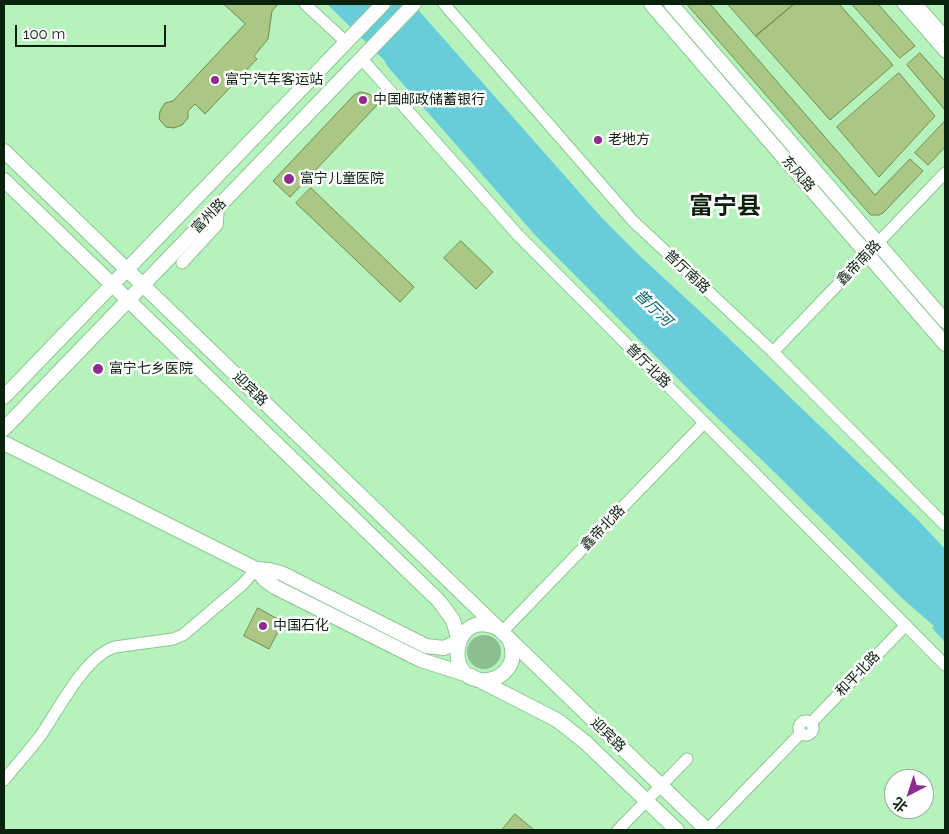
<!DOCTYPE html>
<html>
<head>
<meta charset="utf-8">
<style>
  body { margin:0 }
  #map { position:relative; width:949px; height:834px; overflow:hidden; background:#b6f2bc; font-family:Raleway,"Noto Sans SC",sans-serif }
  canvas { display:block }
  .frame { position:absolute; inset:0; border:5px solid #0a210e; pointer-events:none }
  .north { position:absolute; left:884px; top:769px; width:50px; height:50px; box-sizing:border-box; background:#fff; border:1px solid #9da69f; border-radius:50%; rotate:220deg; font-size:14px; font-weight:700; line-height:20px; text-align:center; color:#0a210e }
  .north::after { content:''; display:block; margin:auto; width:18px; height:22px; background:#902b92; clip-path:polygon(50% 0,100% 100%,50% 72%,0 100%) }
  .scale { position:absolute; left:15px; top:25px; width:151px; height:22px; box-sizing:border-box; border:2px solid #0a210e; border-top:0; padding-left:6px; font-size:15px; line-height:18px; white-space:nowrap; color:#0a210e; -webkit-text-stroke:4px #fff; paint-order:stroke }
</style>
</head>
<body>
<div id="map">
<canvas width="949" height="834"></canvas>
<div class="frame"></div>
<div class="north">北</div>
<div class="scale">100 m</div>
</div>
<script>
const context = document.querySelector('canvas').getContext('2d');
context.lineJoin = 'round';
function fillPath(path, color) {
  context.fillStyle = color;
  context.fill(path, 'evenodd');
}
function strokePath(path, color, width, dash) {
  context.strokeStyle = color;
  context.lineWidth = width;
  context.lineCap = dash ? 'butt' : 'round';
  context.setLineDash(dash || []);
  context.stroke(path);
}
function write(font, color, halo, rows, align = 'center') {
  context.font = font + ' Raleway,"Noto Sans SC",sans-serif';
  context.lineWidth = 5;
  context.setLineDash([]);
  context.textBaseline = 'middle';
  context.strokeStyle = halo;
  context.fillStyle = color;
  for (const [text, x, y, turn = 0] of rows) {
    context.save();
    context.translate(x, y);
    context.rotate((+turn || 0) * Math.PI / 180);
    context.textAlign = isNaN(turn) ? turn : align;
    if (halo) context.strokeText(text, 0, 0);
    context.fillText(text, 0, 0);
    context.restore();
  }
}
fillPath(new Path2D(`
  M467 652a17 17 0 1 1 34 0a17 17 0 1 1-34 0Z`), '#8bbe90');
fillPath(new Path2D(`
  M327 4H413L602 218 640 256 719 329 917 519 945 549V642L932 628 934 626 903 599 762 460 707 408 535 235 388 67 384 60Z`), '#68cddb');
const building = new Path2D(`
  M224 4H278L272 11 268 39 254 56 257 59 205 114 195 104 188 111V118L182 125 174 128 166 127 159 119 160 111 165 103 173 101 245 24Z
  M687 4H710L875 195 910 159 923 171 883 213 879 215H871Z
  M728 4H794L756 36Z
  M794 4H839L893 65 830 120 756 36Z
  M852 4H878L915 46 900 58Z
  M920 53 945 81V110L907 65Z
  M899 73 935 116 879 177 837 127Z
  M361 92 369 94 379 103 290 197 273 181 354 95Z
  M945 121V147L928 165 915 153Z
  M311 188 414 287 400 302 296 203Z
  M461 241 493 272 476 289 444 258Z
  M258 608 283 622 269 649 244 636Z
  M515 814 534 830H502Z`);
fillPath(building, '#abc785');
strokePath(building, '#708a4a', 1);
const minor = new Path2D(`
  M305 4 346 42
  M444 4 633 221 773 352 945 525
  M903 4 945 52
  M917 4 945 36
  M361 58 517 234 945 665
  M182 263 217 225 219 203
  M773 352 945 173
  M502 632 704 423
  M799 728a7 7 0 1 1 14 0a7 7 0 1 1-14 0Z
  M811 723 906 625
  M4 780C16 765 30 750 41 735 59 709 85 656 115 647L173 639 183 635 243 584 256 569
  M618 830 687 759
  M707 830 801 733`);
const major = new Path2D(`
  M651 4 945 344
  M671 4 945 321
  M4 151 707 830
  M4 180 439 601 453 620 459 641 444 648 426 646 281 573 269 570 256 569 4 443
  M4 397 383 4
  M4 429 414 4
  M256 569 264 579 275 587 421 660 471 676 557 720 585 742 677 830
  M497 628C452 606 441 686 488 680 497 679 505 673 510 665 514 656 513 647 509 639`);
strokePath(minor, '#8dc794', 13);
strokePath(major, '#8dc794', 16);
strokePath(minor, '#fff', 11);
strokePath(major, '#fff', 14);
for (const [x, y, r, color] of [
  [215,80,5,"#902b92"],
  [363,100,5,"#902b92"],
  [598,140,5,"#902b92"],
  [289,179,6,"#902b92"],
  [98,369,6,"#902b92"],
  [263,626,5,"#902b92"]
]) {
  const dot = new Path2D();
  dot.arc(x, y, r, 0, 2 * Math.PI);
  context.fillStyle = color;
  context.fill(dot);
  strokePath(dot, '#fff', 2);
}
write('14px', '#0a210e', '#fff', [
  ["富宁汽车客运站",225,80],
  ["中国邮政储蓄银行",373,100],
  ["老地方",608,140],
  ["富宁儿童医院",300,179],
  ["富宁七乡医院",109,369],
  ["中国石化",273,626]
], 'left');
write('14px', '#0a210e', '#fff', [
  ["东风路",798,174,49],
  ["富州路",209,216,-46],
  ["鑫帝南路",859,263,-46],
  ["普厅南路",687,272,43],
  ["普厅北路",648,366,45],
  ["迎宾路",250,389,44],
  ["鑫帝北路",603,528,-46],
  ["和平北路",858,674,-46],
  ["迎宾路",608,735,44]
]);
write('italic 15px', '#07616b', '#fff', [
  ["普厅河",653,308,44]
]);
write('bold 24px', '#0a210e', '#fff', [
  ["富宁县",725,207]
]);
</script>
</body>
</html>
